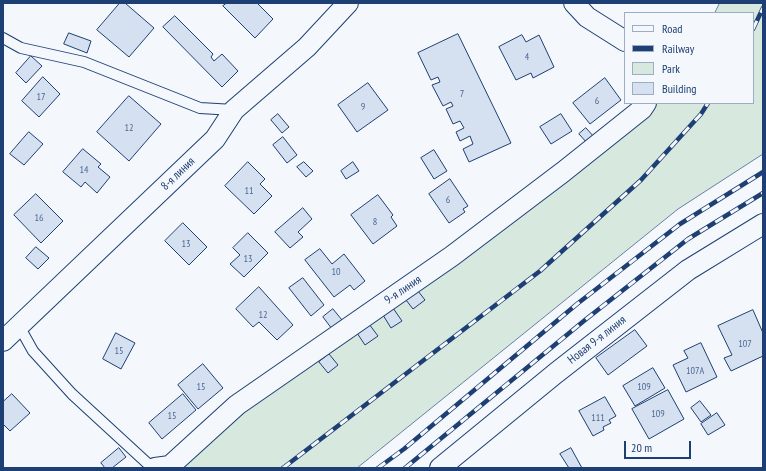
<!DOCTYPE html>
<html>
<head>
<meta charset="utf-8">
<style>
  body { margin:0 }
  #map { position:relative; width:766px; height:471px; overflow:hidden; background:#f4f7fb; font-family:"PT Sans Narrow",sans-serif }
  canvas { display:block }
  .frame { position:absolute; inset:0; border:4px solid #1d3f73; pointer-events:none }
  .legend { position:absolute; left:624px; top:12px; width:130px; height:92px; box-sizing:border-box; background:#f4f7fb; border:1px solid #9eadc5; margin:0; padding:5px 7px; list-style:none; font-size:12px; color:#1d3f73 }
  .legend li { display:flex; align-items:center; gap:8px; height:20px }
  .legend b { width:20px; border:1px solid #9eadc5 }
  .scale { position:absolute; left:624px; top:441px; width:67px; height:18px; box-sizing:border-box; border:2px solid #1d3f73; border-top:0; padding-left:5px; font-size:12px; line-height:14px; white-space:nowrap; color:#1d3f73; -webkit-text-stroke:3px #f4f7fb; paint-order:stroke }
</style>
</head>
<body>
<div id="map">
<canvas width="766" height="471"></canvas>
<div class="frame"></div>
<ul class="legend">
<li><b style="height:5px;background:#f4f7fb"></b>Road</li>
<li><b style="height:5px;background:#1d3f73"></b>Railway</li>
<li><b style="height:11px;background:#d7e8df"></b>Park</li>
<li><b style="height:11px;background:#d5e0f0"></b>Building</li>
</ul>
<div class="scale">20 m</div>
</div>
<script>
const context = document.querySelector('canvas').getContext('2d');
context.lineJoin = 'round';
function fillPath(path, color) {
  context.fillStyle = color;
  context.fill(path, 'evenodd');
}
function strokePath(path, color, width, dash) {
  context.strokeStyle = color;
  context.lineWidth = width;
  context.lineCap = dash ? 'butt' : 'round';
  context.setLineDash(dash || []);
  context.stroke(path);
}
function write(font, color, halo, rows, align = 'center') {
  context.font = font + ' "PT Sans Narrow",sans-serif';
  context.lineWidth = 3;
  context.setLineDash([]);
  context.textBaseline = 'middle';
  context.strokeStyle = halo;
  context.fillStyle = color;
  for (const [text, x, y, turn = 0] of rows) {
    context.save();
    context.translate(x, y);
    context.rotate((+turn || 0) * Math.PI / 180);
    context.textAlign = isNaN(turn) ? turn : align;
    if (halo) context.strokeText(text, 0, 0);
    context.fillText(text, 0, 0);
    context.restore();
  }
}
const green = new Path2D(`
  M720 3H763V154L678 209 357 468H174L247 405 653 103H753V13H715Z`);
fillPath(green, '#d7e8df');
strokePath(green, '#687fa3', 1);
const building = new Path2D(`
  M120 3H125L154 28 129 57 97 30Z
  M227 3H257L273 19 255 38 223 6Z
  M175 16 213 54 211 57 214 61 222 54 238 71 222 87 163 27Z
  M69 33 91 41 87 53 64 44Z
  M458 34 511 143 469 162 463 149 473 144 470 136 460 141 456 132 464 128 460 121 453 124 446 109 453 106 451 102 443 106 432 85 440 82 438 77 431 80 418 53Z
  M522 35 526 42 539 35 554 67 533 78 531 73 516 80 499 47Z
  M31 56 42 66 26 83 16 73Z
  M43 77 60 94 39 117 22 101Z
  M605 78 621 100 590 124 573 103Z
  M368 83 388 110 357 132 338 105Z
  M129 96 161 124 129 161 97 132Z
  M278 114 289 127 282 133 271 120Z
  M561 114 572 131 551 144 540 127Z
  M586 128 595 138 588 144 579 134Z
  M29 132 43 144 24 165 10 154Z
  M283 137 297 155 287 163 273 145Z
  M83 149 101 164 98 167 110 177 97 193 85 182 81 187 63 172Z
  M434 150 447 171 434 179 421 158Z
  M248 162 265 179 260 184 272 196 254 214 225 186Z
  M304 162 313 171 306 177 297 167Z
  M353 162 359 171 346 179 341 171Z
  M450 179 468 206 463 209 465 212 449 223 429 194Z
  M36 194 63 221 41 243 14 215Z
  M378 195 393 215 391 217 397 226 373 244 351 215Z
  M303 208 312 219 298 232 303 237 290 248 275 232Z
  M183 223 207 247 189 265 165 241Z
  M248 233 268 253 244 277 230 264 240 255 233 248Z
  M36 247 49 258 38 269 26 258Z
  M320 249 332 264 344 254 365 281 354 290 350 285 334 297 305 260Z
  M303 278 324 305 311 316 289 288Z
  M259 287 293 325 277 340 259 322 253 327 236 309Z
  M418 291 425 300 413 309 406 300Z
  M393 308 402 321 391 328 383 315Z
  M333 309 342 320 332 329 323 317Z
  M753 310 763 333V356L731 371 724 358 732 355 718 326Z
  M369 324 378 336 365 345 357 333Z
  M635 330 647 346 608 375 596 358Z
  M116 333 135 343 121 369 103 359Z
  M701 343 717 377 686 392 673 365 688 358 684 351Z
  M329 354 338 365 328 373 319 362Z
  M203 364 223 388 198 409 178 385Z
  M653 368 665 388 635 406 623 386Z
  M668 390 684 419 649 439 632 409Z
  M12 394 30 413 10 431 3 424V402Z
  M183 394 196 410 162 439 149 423Z
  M605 397 616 416 609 420 611 423 603 427 604 430 593 436 579 411Z
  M700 401 711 415 701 422 691 408Z
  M717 413 725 425 708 435 701 424Z
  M119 448 126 457 112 468H105L101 463Z
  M571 448 582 468H569L560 454Z`);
fillPath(building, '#d5e0f0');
strokePath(building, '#1d3f73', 1);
const service = new Path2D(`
  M3 38 21 48 84 62 200 108 234 110
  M19 326 33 351 72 394 147 463 155 468`);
const minor = new Path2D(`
  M574 3 587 17 625 41
  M3 341 215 139 234 110 307 47 348 3
  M155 468 170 466 237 405 452 256 563 172 642 109 646 103
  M440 468 556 373 688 270 763 224`);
strokePath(service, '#1d3f73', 12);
strokePath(minor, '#1d3f73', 22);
strokePath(service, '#f4f7fb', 10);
strokePath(minor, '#f4f7fb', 20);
const rail = new Path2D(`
  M753 29 763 8
  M283 468 540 271 641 180 701 114 708 103
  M378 468 404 449 577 304 680 224 763 172
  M405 468 585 320 688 239 763 193`);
strokePath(rail, '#1d3f73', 4.5);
strokePath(rail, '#f4f7fb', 3, [9]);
write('10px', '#4b6792', null, [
  ["4",527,57],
  ["7",462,94],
  ["17",41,97],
  ["6",597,101],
  ["9",363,107],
  ["12",129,128],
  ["14",84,170],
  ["11",249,191],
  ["6",448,200],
  ["16",39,218],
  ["8",375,222],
  ["13",186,244],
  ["13",248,259],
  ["10",336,272],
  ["12",263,315],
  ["107",745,344],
  ["15",119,351],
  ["107А",695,371],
  ["15",201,387],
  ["109",644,387],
  ["109",658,414],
  ["15",172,416],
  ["111",598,418]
]);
write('12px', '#1d3f73', '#f4f7fb', [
  ["8-я линия",178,174,-44],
  ["9-я линия",403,290,-34],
  ["Новая 9-я линия",597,340,-38]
]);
</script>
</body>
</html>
